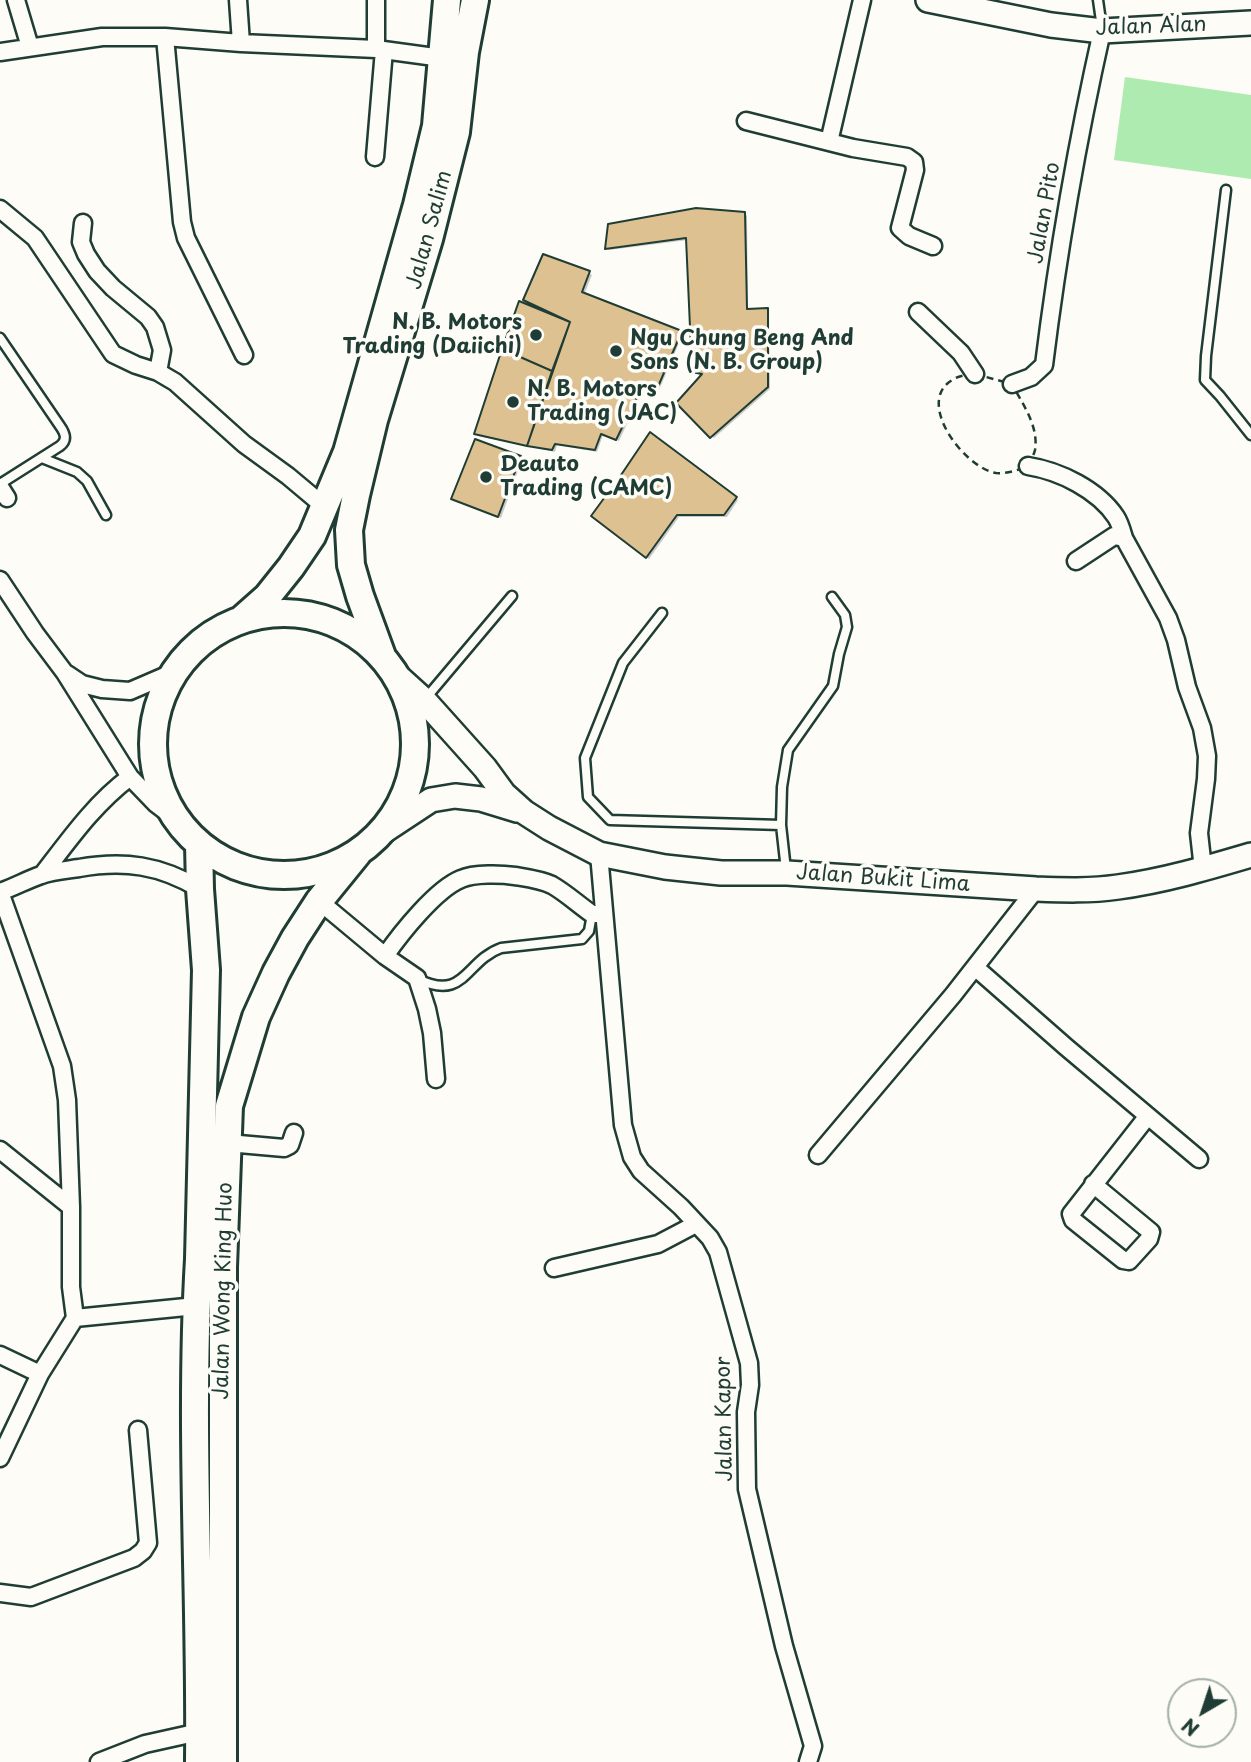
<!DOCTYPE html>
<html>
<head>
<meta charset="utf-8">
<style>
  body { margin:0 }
  #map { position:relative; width:1251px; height:1762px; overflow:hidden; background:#fdfcf7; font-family:"Playpen Sans",sans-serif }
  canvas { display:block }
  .north { position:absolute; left:1167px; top:1678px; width:70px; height:70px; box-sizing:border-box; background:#fdfcf7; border:2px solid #a4b0a9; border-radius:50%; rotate:219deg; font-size:19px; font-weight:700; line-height:28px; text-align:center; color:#1f3d34 }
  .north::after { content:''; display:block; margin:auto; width:24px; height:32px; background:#1f3d34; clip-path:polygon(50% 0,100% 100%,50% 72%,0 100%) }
</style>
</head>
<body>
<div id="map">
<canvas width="1251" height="1762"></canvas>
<div class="north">N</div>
</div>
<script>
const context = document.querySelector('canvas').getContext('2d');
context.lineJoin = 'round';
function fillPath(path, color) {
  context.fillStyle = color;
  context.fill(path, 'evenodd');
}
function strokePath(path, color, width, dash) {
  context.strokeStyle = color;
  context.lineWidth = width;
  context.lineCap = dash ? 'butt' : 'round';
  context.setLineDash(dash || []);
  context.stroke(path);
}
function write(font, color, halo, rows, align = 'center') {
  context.font = font + ' "Playpen Sans",sans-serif';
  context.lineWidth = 7;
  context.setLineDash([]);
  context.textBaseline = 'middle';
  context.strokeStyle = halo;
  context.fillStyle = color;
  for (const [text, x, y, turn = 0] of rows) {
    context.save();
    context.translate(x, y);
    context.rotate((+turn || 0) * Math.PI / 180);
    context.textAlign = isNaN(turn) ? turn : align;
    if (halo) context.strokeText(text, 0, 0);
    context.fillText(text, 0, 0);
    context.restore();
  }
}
fillPath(new Path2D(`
  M1125 77 1251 95V179L1114 160Z`), '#aeebb1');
fillPath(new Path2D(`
  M745 214 747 216 748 310H767L769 312 770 389 714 438 678 403 704 376 696 374 693 371 688 240 609 250 607 248Z
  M544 256 589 273 592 275 584 295 681 332 683 334 656 397 641 394 619 441 603 435 597 452 557 445 555 452 478 436 476 434 551 313Z
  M520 457 522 460 501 518 456 501Z
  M736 498 738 500 727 517H679L649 559 595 518Z`), '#0003');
const building = new Path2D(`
  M696 208 745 212 747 309 768 308V387L710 438 676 403 702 374 692 372 686 238 605 249 608 224Z
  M543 254 590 271 582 292 682 331 654 396 639 393 616 440 601 434 595 450 555 444 552 450 527 446 570 322 523 300Z
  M519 301 570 322 552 371 502 349Z
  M502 349 552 371 527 446 474 434Z
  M650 432 737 497 724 515H677L646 558 591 516 621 475Z
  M475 439 521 456 498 517 451 499Z`);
fillPath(building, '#ddc191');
strokePath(building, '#1f3d34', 2);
const lane = new Path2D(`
  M1098 0 1102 28
  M1226 190 1206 356 1205 380 1220 396 1251 435
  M0 338 60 426C65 433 68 440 60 446L0 484
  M42 458 77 472 87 481 106 515
  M662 613 623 663 585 758 588 797 610 820 781 825
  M426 698 512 596
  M786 870 781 825 782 787 788 750 833 686 839 654 847 627 845 615 832 597
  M418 979C465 1002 465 961 501 948L582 939 589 931 592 914`);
const street = new Path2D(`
  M16 0 30 47
  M238 0 241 43
  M376 0V49
  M165 37 182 222 186 238 244 355
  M0 52 102 37H165L241 43 376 49 442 58
  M746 121 853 148 907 157 914 162 915 170 900 228 909 236 933 246
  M829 142 862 0
  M375 157 384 50
  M0 209 35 238 113 354 136 365 158 372 175 382 244 444 288 476 325 507
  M83 223 81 242 86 254 97 271 113 288 148 317 155 327 162 350 158 372
  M918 312 961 353 975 374
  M1012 384 1031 377 1044 365C1058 252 1077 142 1102 31
  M1028 466C1060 471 1098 490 1116 517 1120 523 1122 531 1124 538
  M0 487 7 498
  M1076 561 1114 536 1124 538 1168 618 1176 640 1187 687 1202 728 1207 756 1206 779 1199 833 1203 869
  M0 580 35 633 65 673 130 777 156 804 177 820
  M67 674 82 684 102 689 130 691 174 672
  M599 854 623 1125 632 1157 641 1171 681 1207 710 1238 718 1252 749 1363 750 1385 746 1412 747 1489 784 1646 813 1746 808 1762
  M42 875C69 840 94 804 130 777
  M0 892 62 1066 67 1100 71 1207V1287L75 1318 40 1374 0 1458
  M0 892C14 887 27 880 41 875 53 871 66 870 79 868 124 860 160 865 200 889
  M319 901 385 956 417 978 427 1009 432 1033 436 1079
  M385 956C401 933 436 889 461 879 474 873 502 874 515 876 527 878 542 880 552 885 566 893 579 905 592 914H604
  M976 968 1066 1047 1199 1159
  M228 1143 284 1148 290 1145 294 1133
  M0 1150 71 1207
  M818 1155 953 995 1036 889
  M1093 1184 1151 1232 1149 1239 1129 1261 1123 1260 1073 1220 1071 1214 1147 1117
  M554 1268 658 1244 696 1224
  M75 1318 196 1306
  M0 1355 40 1374
  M0 1593 31 1597 134 1558 143 1551 148 1543 138 1430
  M99 1762 145 1744 199 1732`);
const secondary = new Path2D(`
  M928 0 1051 25 1102 31 1251 23
  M393 672 424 700 485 768 504 794 524 812 549 828 599 854 665 867 721 873H787L1036 889C1063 890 1090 891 1118 887 1163 881 1207 868 1251 855
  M384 831 431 800 455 796 481 799 517 810`);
const primary = new Path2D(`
  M153 744a131 131 0 1 1 262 0a131 131 0 1 1-262 0Z
  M241 620 267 597 291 567 312 536 347 452 417 205 436 126 447 0
  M382 656 360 596 351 565 349 530 356 495 374 420 429 239 456 132 465 52 475 0
  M199 1762C201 1594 189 1427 199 1259L206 970 200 889 199 844
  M223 1762V1267L229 1106 256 1017 276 973 295 938 319 901 358 853`);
strokePath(lane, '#1f3d34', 13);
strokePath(street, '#1f3d34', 21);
strokePath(secondary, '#1f3d34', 28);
strokePath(primary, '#1f3d34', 32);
strokePath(new Path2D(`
  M975 374 1012 384C1022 403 1039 426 1035 450 1034 455 1030 461 1028 466 1019 470 1006 474 996 473 964 468 913 400 954 379 960 375 968 375 975 374Z`), '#1f3d34', 2.5, [7, 5]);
strokePath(lane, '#fdfcf7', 8);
strokePath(street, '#fdfcf7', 16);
strokePath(secondary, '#fdfcf7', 23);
strokePath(primary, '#fdfcf7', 26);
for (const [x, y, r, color] of [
  [536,335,7,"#1f3d34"],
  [616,351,7,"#1f3d34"],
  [513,402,7,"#1f3d34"],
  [486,477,7,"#1f3d34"]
]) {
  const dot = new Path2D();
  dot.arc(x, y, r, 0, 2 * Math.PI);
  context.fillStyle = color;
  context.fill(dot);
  strokePath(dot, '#fdfcf7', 2.5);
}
write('21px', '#1f3d34', '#fdfcf7', [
  ["Jalan Alan",1151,27,-2],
  ["Jalan Pito",1045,213,-80],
  ["Jalan Salim",430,230,-75],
  ["Jalan Bukit Lima",883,879,4],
  ["Jalan Wong King Huo",224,1291,-89],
  ["Jalan Kapor",725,1419,-91]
]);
write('bold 21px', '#1f3d34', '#fdfcf7', [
  ["N. B. Motors",522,323,"right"],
  ["Trading (Daiichi)",522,347,"right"],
  ["Ngu Chung Beng And",630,339],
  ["Sons (N. B. Group)",630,363],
  ["N. B. Motors",527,390],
  ["Trading (JAC)",527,414],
  ["Deauto",500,465],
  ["Trading (CAMC)",500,489]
], 'left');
</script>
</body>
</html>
